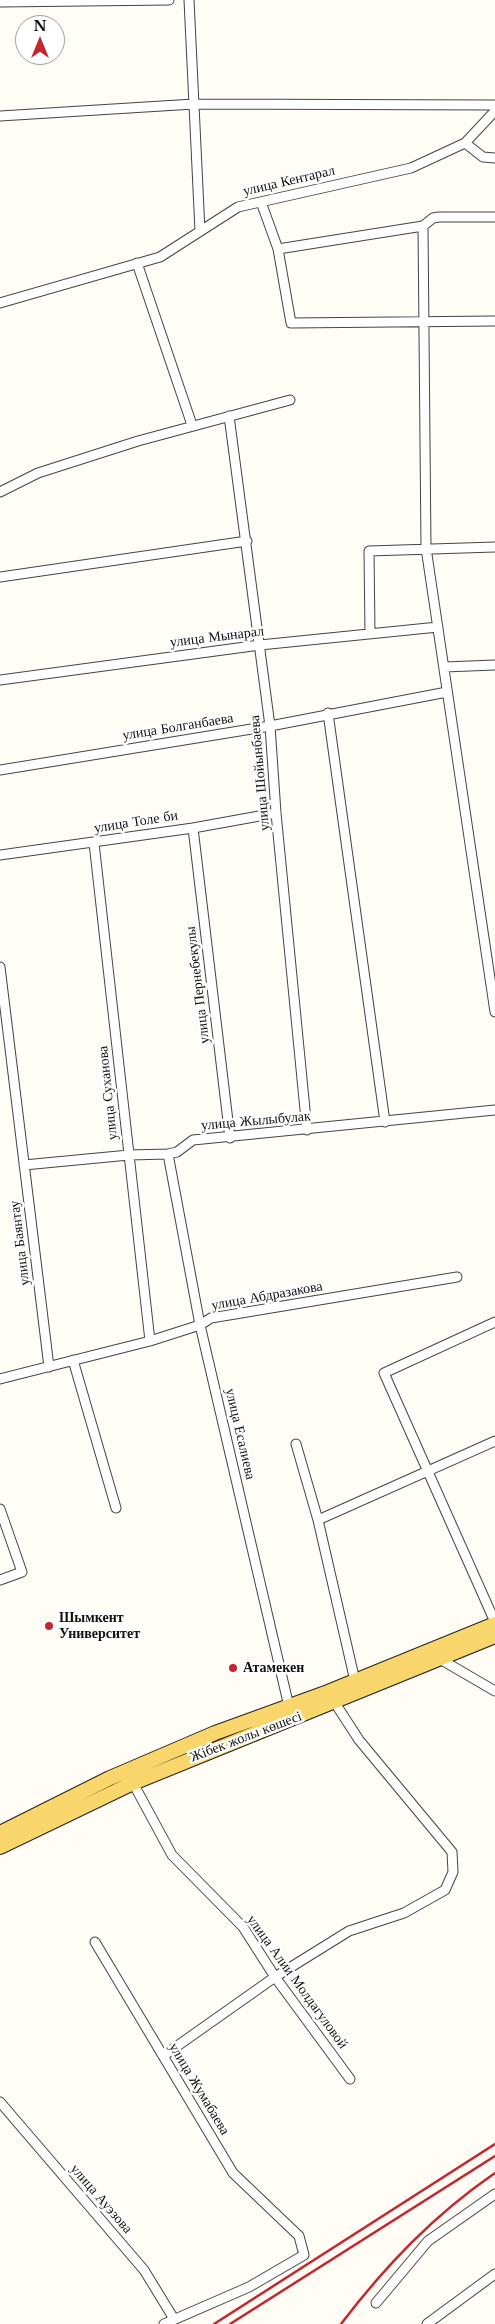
<!DOCTYPE html>
<html>
<head>
<meta charset="utf-8">
<style>
  body { margin:0 }
  #map { position:relative; width:495px; height:2324px; overflow:hidden; background:#fffdf5; font-family:"Libre Baskerville",serif }
  canvas { display:block }
  .north { position:absolute; left:15px; top:15px; width:50px; height:50px; box-sizing:border-box; background:#fff; border:1px solid #a0a0a0; border-radius:50%; rotate:0deg; font-size:14px; font-weight:700; line-height:20px; text-align:center; color:#111 }
  .north::after { content:''; display:block; margin:auto; width:18px; height:22px; background:#c4262e; clip-path:polygon(50% 0,100% 100%,50% 72%,0 100%) }
</style>
</head>
<body>
<div id="map">
<canvas width="495" height="2324"></canvas>
<div class="north">N</div>
</div>
<script>
const context = document.querySelector('canvas').getContext('2d');
context.lineJoin = 'round';
function strokePath(path, color, width, dash) {
  context.strokeStyle = color;
  context.lineWidth = width;
  context.lineCap = dash ? 'butt' : 'round';
  context.setLineDash(dash || []);
  context.stroke(path);
}
function write(font, color, halo, rows, align = 'center') {
  context.font = font + ' "Libre Baskerville",serif';
  context.lineWidth = 5;
  context.setLineDash([]);
  context.textBaseline = 'middle';
  context.strokeStyle = halo;
  context.fillStyle = color;
  for (const [text, x, y, turn = 0] of rows) {
    context.save();
    context.translate(x, y);
    context.rotate((+turn || 0) * Math.PI / 180);
    context.textAlign = isNaN(turn) ? turn : align;
    if (halo) context.strokeText(text, 0, 0);
    context.fillText(text, 0, 0);
    context.restore();
  }
}
const street = new Path2D(`
  M189 0 200 231
  M0 2 169 0
  M0 116 194 104 495 105
  M465 143 483 157 495 158
  M261 202 278 249 291 323 495 321
  M423 226 426 548 495 1012
  M278 249 423 226 433 218 439 217H495
  M137 263 192 425
  M0 303 160 257 238 207 411 168 465 143 495 111
  M229 416 270 726 276 813 307 1130
  M0 492 38 473 138 441 290 400
  M0 577 247 541
  M370 634 369 551 495 547
  M444 667 495 665
  M0 680 260 645 438 627
  M328 713 385 1122
  M0 770 270 726 447 692
  M193 828 230 1138
  M94 843 150 1341
  M0 855 193 828 276 813
  M0 967 49 1367
  M168 1154 200 1325 290 1711
  M24 1165 129 1155 168 1154 177 1152 193 1140 495 1110
  M495 1322 384 1373 495 1622
  M73 1360 116 1508
  M0 1379 150 1341 200 1325 211 1318 457 1277
  M296 1444 318 1520 355 1681
  M0 1509 22 1572 0 1580
  M318 1520 495 1441
  M440 1659 495 1691
  M133 1783 172 1855 243 1927 275 1977 350 2079
  M95 1942 233 2173 299 2236 304 2255 249 2287 164 2324
  M163 2056 275 1977 349 1931 404 1913 445 1890 453 1872 452 1852 359 1740 335 1703
  M0 2102 144 2270 174 2319
  M376 2303 428 2241 495 2194
  M427 2324 495 2274`);
const primary = new Path2D(`
  M0 1833 110 1778 215 1733 328 1692 495 1624
  M0 1847 133 1783 495 1636`);
strokePath(street, '#444', 11);
strokePath(primary, '#222', 16);
strokePath(street, '#fff', 9);
strokePath(primary, '#f9d66b', 14);
strokePath(new Path2D(`
  M214 2324 495 2144
  M230 2324 495 2156
  M341 2324C386 2265 434 2215 495 2173`), '#c4262e', 2.5);
for (const [x, y, r, color] of [
  [49,1626,5,"#c4262e"],
  [233,1668,5,"#c4262e"]
]) {
  const dot = new Path2D();
  dot.arc(x, y, r, 0, 2 * Math.PI);
  context.fillStyle = color;
  context.fill(dot);
  strokePath(dot, '#fff', 2);
}
write('14px', '#111', '#fff', [
  ["улица Кентарал",289,181,-13],
  ["улица Мынарал",217,637,-7],
  ["улица Болганбаева",178,727,-9],
  ["улица Шойынбаева",260,773,-95],
  ["улица Толе би",136,822,-9],
  ["улица Пернебекулы",198,985,-97],
  ["улица Суханова",108,1093,-96],
  ["улица Жылыбулак",256,1121,-5],
  ["улица Баянтау",20,1243,-97],
  ["улица Абдразакова",267,1296,-10],
  ["улица Есалиева",240,1434,77],
  ["Жібек жолы көшесі",246,1737,-21],
  ["улица Алии Молдагуловой",297,1982,54],
  ["улица Жумабаева",199,2089,59],
  ["улица Ауэзова",101,2199,49]
]);
write('bold 14px', '#111', '#fff', [
  ["Шымкент",59,1618],
  ["Университет",59,1634],
  ["Атамекен",243,1668]
], 'left');
</script>
</body>
</html>
